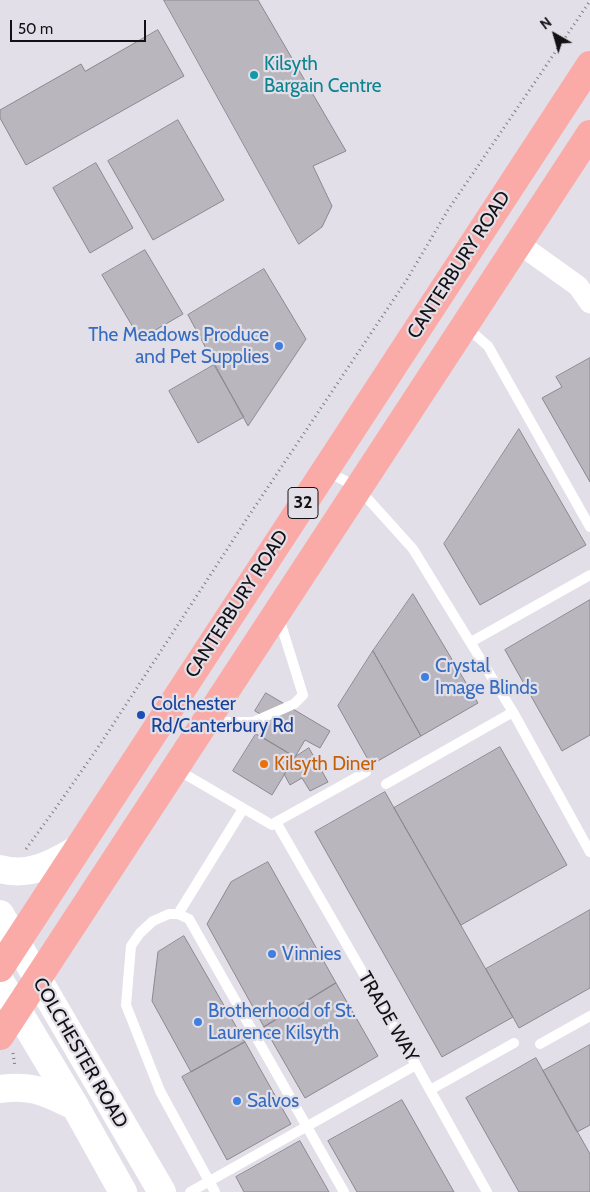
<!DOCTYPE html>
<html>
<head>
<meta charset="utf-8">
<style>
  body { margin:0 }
  #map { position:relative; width:590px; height:1192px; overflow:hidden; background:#e2dfe8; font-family:Cabin,sans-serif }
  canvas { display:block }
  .north { position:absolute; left:530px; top:10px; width:50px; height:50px; -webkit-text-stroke:4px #e2dfe8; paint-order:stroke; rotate:322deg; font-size:14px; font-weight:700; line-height:20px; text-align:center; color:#131114 }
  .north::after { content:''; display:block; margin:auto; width:18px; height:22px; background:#131114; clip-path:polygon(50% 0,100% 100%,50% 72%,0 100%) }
  .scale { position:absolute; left:10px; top:20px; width:136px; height:22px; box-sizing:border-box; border:2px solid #131114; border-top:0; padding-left:6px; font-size:15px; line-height:18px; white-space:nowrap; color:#131114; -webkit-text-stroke:4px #e2dfe8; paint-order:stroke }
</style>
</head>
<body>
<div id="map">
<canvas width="590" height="1192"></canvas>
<div class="north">N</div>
<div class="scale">50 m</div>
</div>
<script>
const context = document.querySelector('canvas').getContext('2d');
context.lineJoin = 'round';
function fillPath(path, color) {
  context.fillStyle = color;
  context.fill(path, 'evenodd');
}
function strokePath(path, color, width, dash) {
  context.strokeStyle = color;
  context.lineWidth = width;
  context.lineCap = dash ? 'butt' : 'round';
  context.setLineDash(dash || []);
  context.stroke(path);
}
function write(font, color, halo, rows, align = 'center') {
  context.font = font + ' Cabin,sans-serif';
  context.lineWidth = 4.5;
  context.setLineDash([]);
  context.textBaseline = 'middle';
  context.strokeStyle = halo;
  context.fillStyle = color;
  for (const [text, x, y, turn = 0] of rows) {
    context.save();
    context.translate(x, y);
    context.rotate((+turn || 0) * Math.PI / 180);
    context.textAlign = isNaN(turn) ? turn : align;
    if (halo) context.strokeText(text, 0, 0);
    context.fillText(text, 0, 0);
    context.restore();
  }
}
const building = new Path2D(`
  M164 0H258L346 151 313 166 332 206 322 227 299 244Z
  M158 30 184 76 26 165 0 118V110L81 64 85 71Z
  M178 120 224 200 153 240 108 161Z
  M96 163 133 228 90 253 53 188Z
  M145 250 183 314 140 339 102 275Z
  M264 269 306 339 248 426 188 315Z
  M590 358V482L542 398 562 387 556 377Z
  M214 365 244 417 198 443 169 391Z
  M519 429 586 545 480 605 444 544Z
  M413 594 478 703 421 736 373 651Z
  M590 600V735L562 751 505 650Z
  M373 651 421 736 371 765 338 706Z
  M266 693 330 731 320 748 305 740 295 757 259 735 269 719 255 711Z
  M256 734 295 757 272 795 233 771Z
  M500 747 567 865 461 925 394 808Z
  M309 748 328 782 310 791 302 778 290 785 284 774 295 757Z
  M385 792 513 1017 442 1057 315 832Z
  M268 862 336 983 264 1027 207 924 231 882Z
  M590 910V988L519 1028 486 969Z
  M184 936 245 1042 191 1072 152 1001 158 952Z
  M336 983 378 1056 305 1098 264 1027Z
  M245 1042 291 1124 227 1160 182 1077Z
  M590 1045V1125L577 1132 543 1071Z
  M536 1058 590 1154V1192H519L466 1098Z
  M402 1100 454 1192H357L328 1141Z
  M300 1141 329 1192H244L236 1177Z`);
fillPath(building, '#bab6be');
strokePath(building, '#8c8890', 1);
strokePath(new Path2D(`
  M26 849 58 805 101 743 252 511 406 281 448 210 590 1
  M13 1053 15 1067`), '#7f7c82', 3, [1, 4]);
strokePath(new Path2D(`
  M465 326 488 346 590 527
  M327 471 358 488 413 549 513 712 590 852
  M471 642 590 575
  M208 722H253L294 704 303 695 279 618
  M176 769 272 825 276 822 416 1065 487 1192
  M386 784 513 712
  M276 822 366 772
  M178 914 243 809
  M540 1044 590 1016
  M430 1090 514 1043
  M190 1192 416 1065
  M215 1192 160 1091 126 1005 131 946 140 933 153 921 169 914H178L189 919 344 1192`), '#fff', 10);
strokePath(new Path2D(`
  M518 243 578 286 590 303`), '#fff', 21);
strokePath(new Path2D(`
  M0 869C29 877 52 864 76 850
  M0 914 162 1192
  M0 981 75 1106 123 1192
  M0 1089C32 1084 46 1093 75 1106`), '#fff', 28);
strokePath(new Path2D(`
  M0 968 590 65
  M0 1036 590 134`), '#faaaa7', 28);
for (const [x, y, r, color] of [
  [254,75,5,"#0f9aa8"],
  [279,346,5,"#3f7fe0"],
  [425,677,5,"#3f7fe0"],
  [141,715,5,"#1a4fb4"],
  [264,764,5,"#e8710a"],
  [272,954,5,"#3f7fe0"],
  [198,1022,5,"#3f7fe0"],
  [237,1101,5,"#3f7fe0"]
]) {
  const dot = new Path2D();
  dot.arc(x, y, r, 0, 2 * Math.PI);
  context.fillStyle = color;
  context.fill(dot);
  strokePath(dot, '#e2dfe8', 2);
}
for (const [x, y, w] of [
  [303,503,30]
]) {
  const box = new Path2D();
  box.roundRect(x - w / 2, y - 15.5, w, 31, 4);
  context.fillStyle = '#e2dfe8';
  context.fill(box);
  strokePath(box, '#131114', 1);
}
write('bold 18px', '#131114', null, [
  ["32",303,503]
]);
write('19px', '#0d838f', '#e2dfe8', [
  ["Kilsyth",264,64],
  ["Bargain Centre",264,86]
], 'left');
write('19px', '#131114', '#e2dfe8', [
  ["CANTERBURY ROAD",459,265,-57],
  ["CANTERBURY ROAD",237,604,-57],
  ["TRADE WAY",388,1017,60],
  ["COLCHESTER ROAD",80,1053,60]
]);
write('19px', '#366cbe', '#e2dfe8', [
  ["The Meadows Produce",269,335,"right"],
  ["and Pet Supplies",269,357,"right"],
  ["Crystal",435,666],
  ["Image Blinds",435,688],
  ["Vinnies",282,954],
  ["Brotherhood of St.",208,1011],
  ["Laurence Kilsyth",208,1033],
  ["Salvos",247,1101]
], 'left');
write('19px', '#164399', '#e2dfe8', [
  ["Colchester",151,704],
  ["Rd/Canterbury Rd",151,726]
], 'left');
write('19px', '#c56008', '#e2dfe8', [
  ["Kilsyth Diner",274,764]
], 'left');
</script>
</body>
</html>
